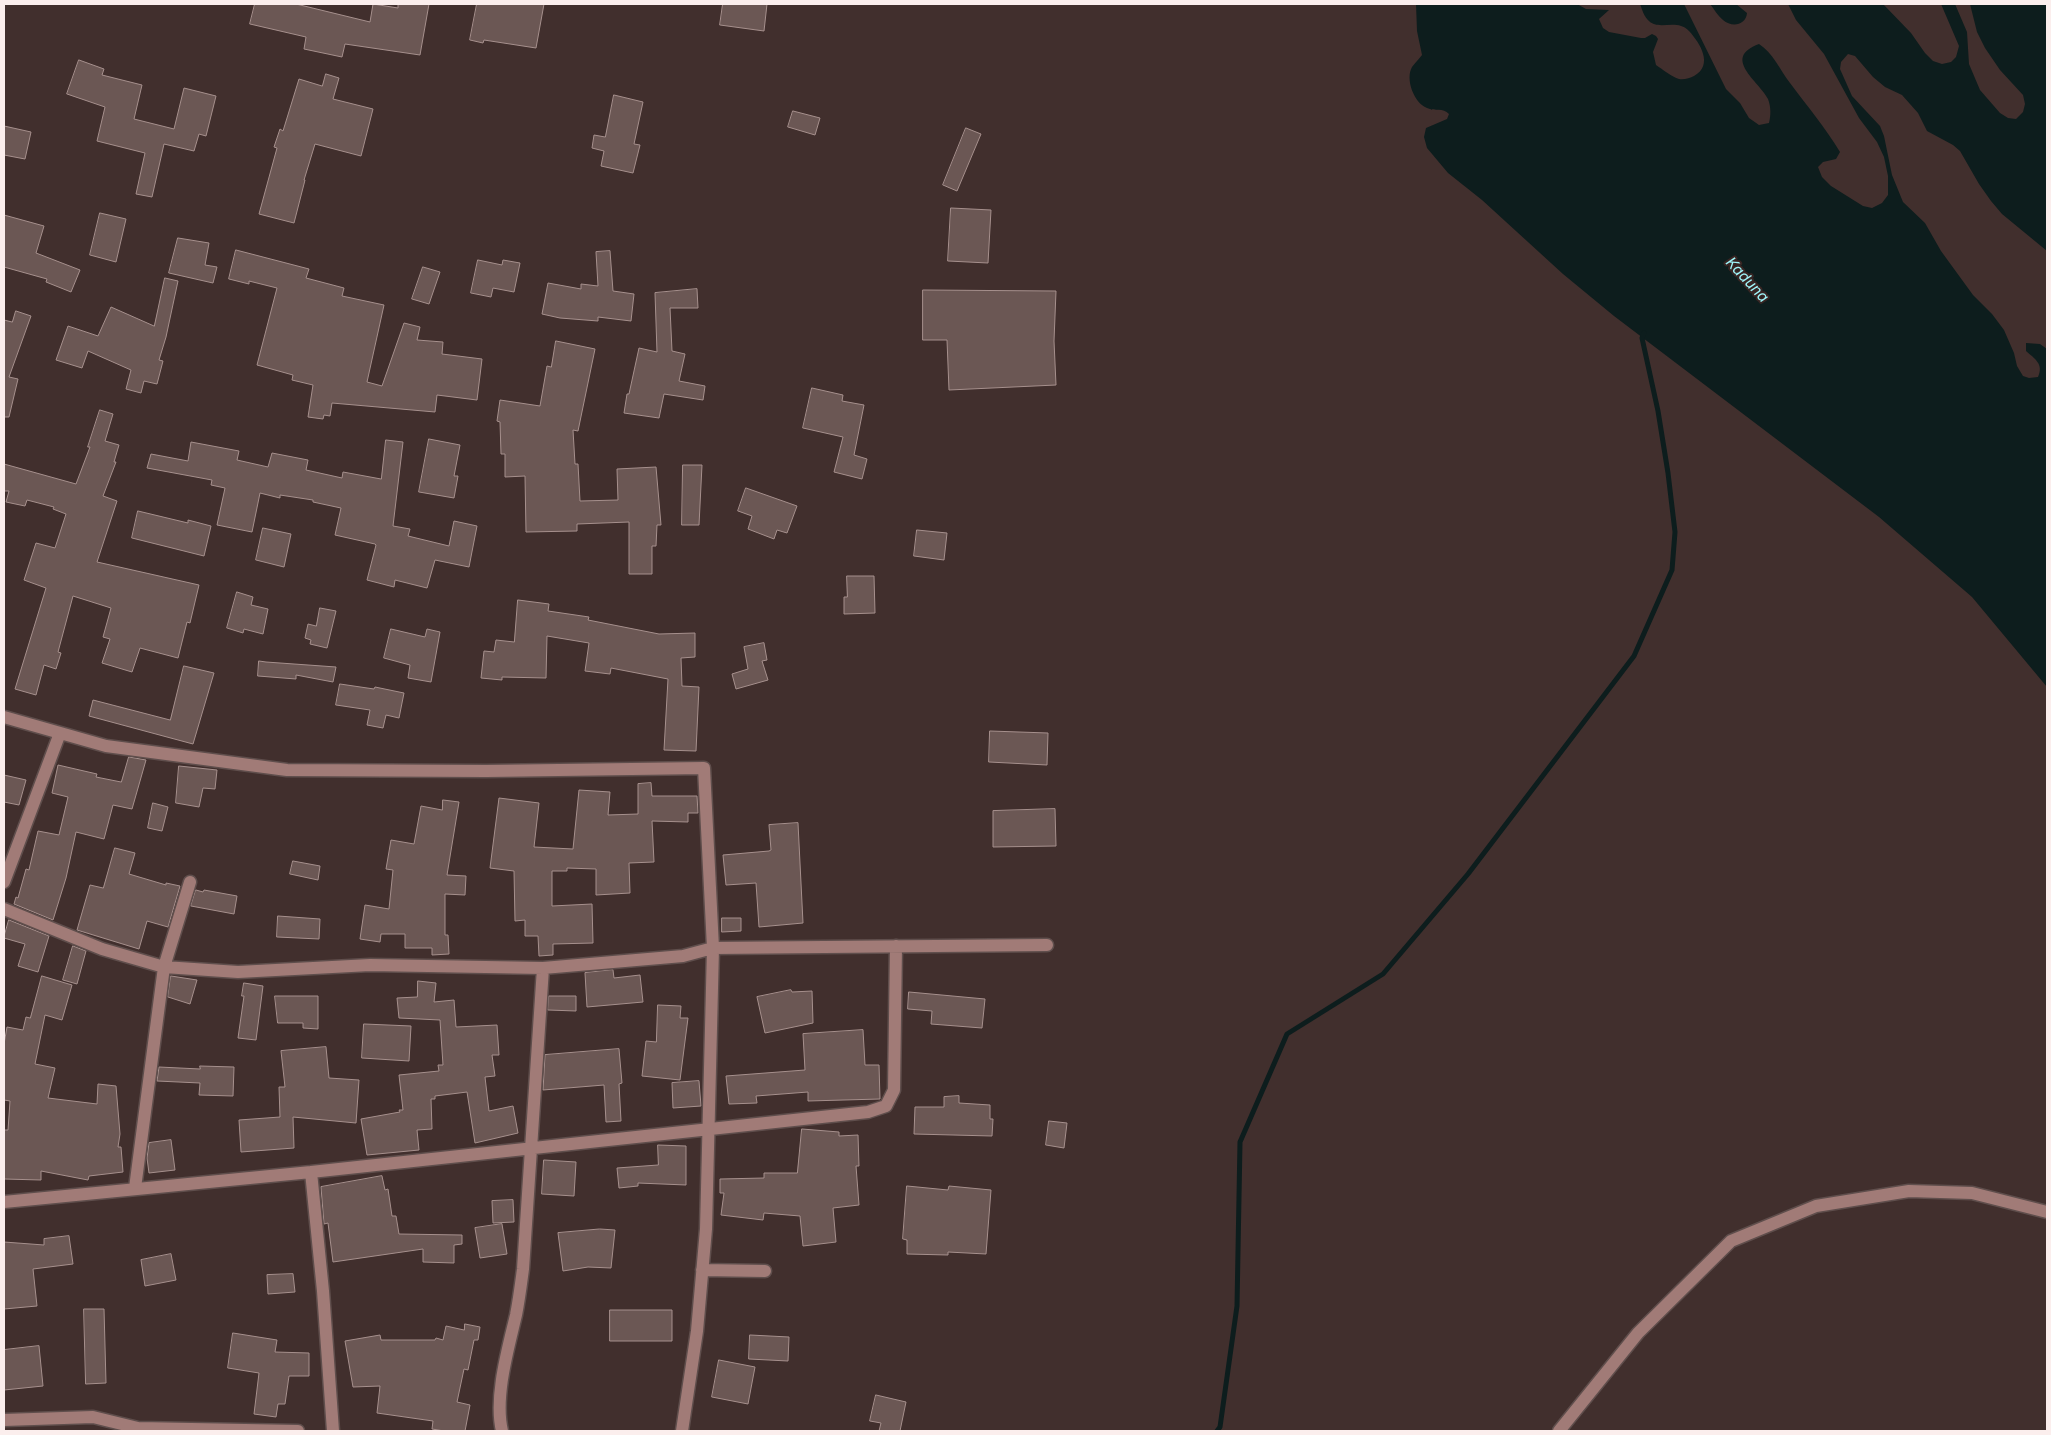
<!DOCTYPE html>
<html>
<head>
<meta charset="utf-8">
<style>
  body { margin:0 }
  #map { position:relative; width:2051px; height:1435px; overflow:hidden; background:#412f2d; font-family:Inter,sans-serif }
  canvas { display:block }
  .frame { position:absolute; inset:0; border:5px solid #fbeeed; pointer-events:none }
</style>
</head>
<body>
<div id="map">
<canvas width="2051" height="1435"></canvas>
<div class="frame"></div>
</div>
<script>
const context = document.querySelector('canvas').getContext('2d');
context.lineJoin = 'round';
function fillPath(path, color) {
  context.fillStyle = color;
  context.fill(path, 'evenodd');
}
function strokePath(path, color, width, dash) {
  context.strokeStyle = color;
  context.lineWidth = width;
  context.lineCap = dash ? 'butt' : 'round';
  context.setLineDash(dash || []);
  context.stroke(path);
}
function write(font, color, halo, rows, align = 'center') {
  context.font = font + ' Inter,sans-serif';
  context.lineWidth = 4;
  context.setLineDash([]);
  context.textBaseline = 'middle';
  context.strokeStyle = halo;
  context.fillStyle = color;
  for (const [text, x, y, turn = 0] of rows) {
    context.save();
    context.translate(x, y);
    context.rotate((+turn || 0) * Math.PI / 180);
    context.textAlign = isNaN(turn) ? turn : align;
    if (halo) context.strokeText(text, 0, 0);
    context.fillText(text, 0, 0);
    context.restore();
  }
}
fillPath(new Path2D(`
  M1416 4H1577L1586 9 1609 10 1599 19 1603 28 1609 32 1641 38H1645L1652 34 1656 36 1658 39 1653 52 1656 65C1662 69 1672 77 1679 79 1684 80 1690 78 1694 76 1714 65 1700 43 1689 31 1677 18 1659 31 1649 21 1644 17 1642 9 1640 4H1684L1726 89 1740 103 1749 118 1759 125 1769 123C1771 115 1771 107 1768 99 1759 81 1721 58 1759 44 1773 53 1780 70 1790 83 1807 106 1825 127 1840 152L1836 159 1823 162 1818 167 1822 177 1831 186 1863 206 1872 208 1882 203 1888 195V176L1884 157 1877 142 1859 118 1824 54 1796 20 1788 4H1883L1911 33 1925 53 1933 61 1942 64 1951 62 1956 57 1959 46 1941 4H1955L1967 32 1969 64 1980 90 2000 113 2008 118 2016 119 2023 112 2025 104 2023 95 2000 70 1985 48 1977 32 1970 4H2047V251L2002 214 1991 201 1979 184 1960 151 1953 145 1927 131 1918 113 1902 95 1885 87 1873 77 1855 56 1848 54 1841 62 1840 69 1852 96 1880 126 1884 136 1892 175 1903 202 1925 223 1941 251 1973 295 1992 314 2004 330 2014 353 2017 366 2023 376 2029 378 2038 377C2044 364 2035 359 2026 351V343L2040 344 2047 349V687L1972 597 1879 517 1614 316 1563 274 1482 200 1448 173 1427 148 1424 137 1426 128 1447 119 1449 114C1443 107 1435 112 1427 108 1414 103 1405 79 1412 67 1415 63 1419 59 1422 55L1417 31Z
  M1710 4H1736L1747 13C1746 25 1732 28 1723 20 1718 16 1714 9 1710 4Z`), '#0d1d1d');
strokePath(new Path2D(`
  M1217 1431 1220 1427 1237 1306 1240 1142 1287 1034 1383 974 1468 874 1634 656 1672 570 1675 532 1668 473 1658 411 1642 338 1644 333`), '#0d1d1d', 5);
const building = new Path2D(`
  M255 4H296L370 22 373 4 398 8V4H429L420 55 345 44 342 57 304 49 306 37 250 24Z
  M477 4H544L536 48 484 40 483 43 470 40Z
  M723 4H767L764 31 720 25Z
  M79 60 104 69 102 75 142 85 134 119 174 129 184 88 216 96 206 136 199 134 194 151 164 144 152 197 136 194 145 153 97 141 105 107 67 94Z
  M326 74 339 78 333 99 373 109 361 156 315 144 304 180H305L294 223 259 214 277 148 274 147 280 129 283 131 299 79 322 86Z
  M614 95 643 102 634 144 640 145 633 173 601 166 604 151 592 148 594 135 605 137Z
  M793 111 820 118 815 135 788 127Z
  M4 126 31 132 25 159 4 155Z
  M966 128 981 134 957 191 943 185Z
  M951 208 991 210 988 263 948 261Z
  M100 213 126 219 116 262 90 255Z
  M4 215 44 226 36 253 80 270 71 292 46 282 47 279 4 267Z
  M178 238 209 243 205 265 217 267 213 283 169 273Z
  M236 250 309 269 306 278 344 288 342 296 384 305 367 382 382 386 404 323 420 327 417 340 443 342 442 354 482 359 477 400 437 395 435 412 332 403 330 416 324 415 323 419 308 417 313 385 292 380 293 375 257 365 277 288 249 281V284L229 279Z
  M610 251 613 291 634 294 631 321 598 317V321L560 318 542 314 548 283 581 289V284L598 286 596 252Z
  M478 260 502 265 503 260 520 263 514 292 493 288 491 297 471 293Z
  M423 267 440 272 429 304 412 299Z
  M165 278 178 281 166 337 159 360 163 361 157 384 144 381 141 393 126 389 131 370 88 351 82 368 56 360 68 326 98 336 111 307 154 326Z
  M697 289 698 308H670L672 351 685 354 679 381 705 386 703 400 664 394 659 418 624 413 627 394H629L639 348 657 352 655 293Z
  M923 290 1056 291 1054 341 1056 385 949 390 947 340H923Z
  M16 311 31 316 9 377 18 379 9 417H4V320L12 322Z
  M556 341 595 349 578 431 573 430 575 464H578L580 501 618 500 617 469 656 467 661 525H657L656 546H652V574H629V522L577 524V531L526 532 525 476 505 477V454H501L500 422 497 421 500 400 540 406 547 366 551 367Z
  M812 388 843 395 842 401 864 405 854 455 867 459 862 479 834 472 843 437 803 428Z
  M100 410 113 414 105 441 119 445 114 462H116L103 496 117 501 97 562 199 585 190 623 187 622 178 658 140 648 132 672 102 663 110 639 103 637 111 608 73 596 58 652 61 653 56 669 44 665 36 695 15 689 46 588 24 580 36 543 55 548 66 514 53 509 54 507 27 500 25 506 6 502 9 491H4V464L76 484 90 447H88Z
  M429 439 460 445 454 476H458L454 498 419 492Z
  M386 440 403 442 393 526 410 529 408 536 449 546 454 521 477 526 469 567 435 560 427 588 395 580 394 587 367 580 376 545 375 544 335 535 341 508 313 502V500L280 495V498L260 493 252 532 217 525 225 488 211 485 212 480 147 468 151 454 188 461 191 442 239 451 237 460 268 467 272 453 308 460 306 470 342 478 343 472 381 479Z
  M683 465H702L699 525H682Z
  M746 488 797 506 787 533 777 530 774 539 748 529 752 516 738 511Z
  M138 511 188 523V520L211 526 204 556 132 538Z
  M263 528 291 534 284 567 256 560Z
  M917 530 947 533 944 560 914 556Z
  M847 576H874L875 613 844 614V597H847Z
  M237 592 253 597 251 605 268 609 263 634 244 629 243 633 227 628Z
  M518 600 549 604 548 611 589 617 588 620 659 634 695 633V657L681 658 682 686 699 687 696 751 664 750 668 679 611 668 610 674 585 671 589 643 547 636 546 678 502 677V680L481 678 484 651 494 652 496 640 514 642Z
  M320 608 336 611 327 648 310 644 311 640 305 638 308 624 316 626Z
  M391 629 425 637 427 629 440 632 431 682 408 678 410 665 384 658Z
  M764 643 767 660 762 661 768 680 736 689 732 674 748 669 744 647Z
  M259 661 266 662 336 667 333 682 296 675V679L258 676Z
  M184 666 214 673 193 744 89 716 93 700 170 720Z
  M340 684 374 689 375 687 404 693 399 718 386 715 383 728 367 725 370 710 336 705Z
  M990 731 1048 733 1047 765 989 762Z
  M129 757 146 760 132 809 113 805 104 839 76 832 66 878 53 920 14 904 16 897 18 898 26 869 29 870 38 831 59 835 68 797 52 793 58 765 97 774 96 777 121 782Z
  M179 766 217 770 215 789 203 788 199 807 176 803Z
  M4 775 26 780 19 805 4 802Z
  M651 783 652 796H697L698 813H688V822L652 821 654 862 629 863 630 893 596 895V869L567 868V871H552V906L592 904 593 943 553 944V955L539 956 538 936H525V920L515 921 514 871 490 868 499 798 539 803 534 847 573 849 579 790 610 792 608 815 638 814V784Z
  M443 800 459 802 447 875 466 876 465 895 445 894V935H448L449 954 432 955V948H405V934H381L380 942 360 939 365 905 389 909 393 870 386 869 391 840 414 844 421 806 442 810Z
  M153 803 168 807 162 831 148 828Z
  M1055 809 1056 846 993 847V811Z
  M798 823 803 923 759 927 756 883 726 885 723 855 769 851 771 850 769 825Z
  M115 848 135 853 129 874 166 885V883L180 886 168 927 147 921 139 949 77 930 90 885 103 888Z
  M293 861 320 866 318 880 290 874Z
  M196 890 203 892 204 890 237 896 234 914 191 906Z
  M278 916 320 919 319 939 277 937Z
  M722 918H741V931L722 932Z
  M9 920 49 936 38 972 18 966 25 944 4 938Z
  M73 946 86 951 77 984 63 980Z
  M613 970 614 978 640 975 643 1002 587 1007 585 973Z
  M42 976 72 985 62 1020 45 1015 35 1064 55 1068 48 1098 97 1104 98 1084 116 1086 120 1134 118 1147H121L123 1172 89 1176 88 1180 41 1171V1180L4 1179V1130H8L10 1101 4 1100V1044L7 1027 23 1030 26 1017 30 1018Z
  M171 976 197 980 190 1004 168 997Z
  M418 981 436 983 434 1002 454 1000 456 1027 497 1025 499 1055H492L495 1076 485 1077 489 1111 513 1106 518 1133 475 1143 467 1092 435 1096V1099H431L432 1129 417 1130 419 1150 367 1155 361 1119 400 1112 399 1110H403L399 1075 439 1071 438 1065H443L440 1020 399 1018 397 998 417 997Z
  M244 983 263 986 256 1040 238 1038 244 996H242Z
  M791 990 792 992 812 991 813 1023 765 1033 757 997Z
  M909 992 985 999 982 1028 931 1024 932 1011 908 1009Z
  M275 996H318V1029L303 1028V1023H278Z
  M549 996H576V1011L548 1010Z
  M658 1005 681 1006 680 1018H688L680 1080 642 1076 646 1041 656 1042Z
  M364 1024 411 1026 409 1061 362 1058Z
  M863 1030 865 1065H879L880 1099 808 1101V1092L756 1096 757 1103 729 1104 726 1076 805 1070 803 1034Z
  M326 1047 329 1078 359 1080 356 1123 293 1117 294 1148 241 1152 239 1120 280 1117 279 1087H285L281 1051Z
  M619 1049 622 1083 619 1084 621 1121 606 1122 604 1085 543 1090 545 1055Z
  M200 1066 234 1067 233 1096 199 1095 200 1083 157 1081 159 1067 200 1069Z
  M699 1081 701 1106 673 1108 672 1083Z
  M959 1096V1103L990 1105V1119H993L992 1136 914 1134 915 1107H944V1097Z
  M1049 1121 1067 1123 1064 1148 1046 1145Z
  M802 1129 839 1132V1136L858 1135 859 1166H856L859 1205 833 1208 836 1242 803 1246 800 1216 764 1213 763 1220 721 1215 724 1193H720V1179L764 1178V1173H797Z
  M171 1140 175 1170 149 1173 147 1158 149 1143Z
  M658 1145 686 1146V1185L638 1183V1186L619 1188 617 1168 658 1165Z
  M544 1160 576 1162 574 1196 542 1194Z
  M382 1176 385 1190 388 1189 392 1216H396L399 1234 462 1235V1244L454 1245V1263L423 1262V1249L333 1262 328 1223 324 1224 321 1187Z
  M907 1186 948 1190 949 1186 991 1190 986 1254 948 1252V1255L907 1254V1240L903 1239Z
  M513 1200 514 1222 493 1223 492 1201Z
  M502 1224 507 1254 480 1258 475 1228Z
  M600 1229 615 1230 611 1268 588 1267 563 1271 558 1233Z
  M69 1236 73 1264 33 1269 37 1306 4 1309V1242L44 1245V1239Z
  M171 1254 176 1280 145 1286 141 1260Z
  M293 1274 295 1292 268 1294 267 1275Z
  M84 1309H104L106 1383 86 1384Z
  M610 1310H672V1341H610Z
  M465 1324 480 1327 478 1340H474L468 1370 464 1369 457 1402 470 1405 465 1431H444L432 1429 433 1421 377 1413 380 1386 353 1387 345 1341 380 1335 381 1340H435L436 1338 443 1340 446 1326 464 1330Z
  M233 1333 277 1340 275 1352 309 1353V1376H289L285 1404H278L276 1417 254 1414 259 1373 228 1368Z
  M750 1335 789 1337 788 1361 749 1359Z
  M39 1346 43 1386 4 1390V1350Z
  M719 1360 755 1367 748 1404 712 1397Z
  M876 1395 906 1402 900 1431H879L881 1423 870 1421Z`);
fillPath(building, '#6b5754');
strokePath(building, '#a6908d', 1);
const minor = new Path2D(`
  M4 717 106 746 287 770 486 771 704 768 713 948 706 1229 697 1331 682 1431
  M4 882 60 733
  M4 909 102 949 164 967 238 972 370 965 543 968 683 956 713 948 1047 945
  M311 1172 323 1291 333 1431
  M135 1188 164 967 190 882
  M4 1202 311 1172 868 1112 886 1106 894 1090 896 946
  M702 1270 765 1271
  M4 1420 93 1417 138 1428 298 1431
  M502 1431C494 1397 508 1349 516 1315 519 1300 521 1284 523 1269L543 968
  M1559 1431 1638 1333 1731 1241 1816 1206 1909 1191 1972 1193 2047 1212`);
strokePath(minor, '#5f4e4c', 15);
strokePath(minor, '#a17b77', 12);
write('italic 15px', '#9ff6fa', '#372523', [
  ["Kaduna",1747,280,47]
]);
</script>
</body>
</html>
